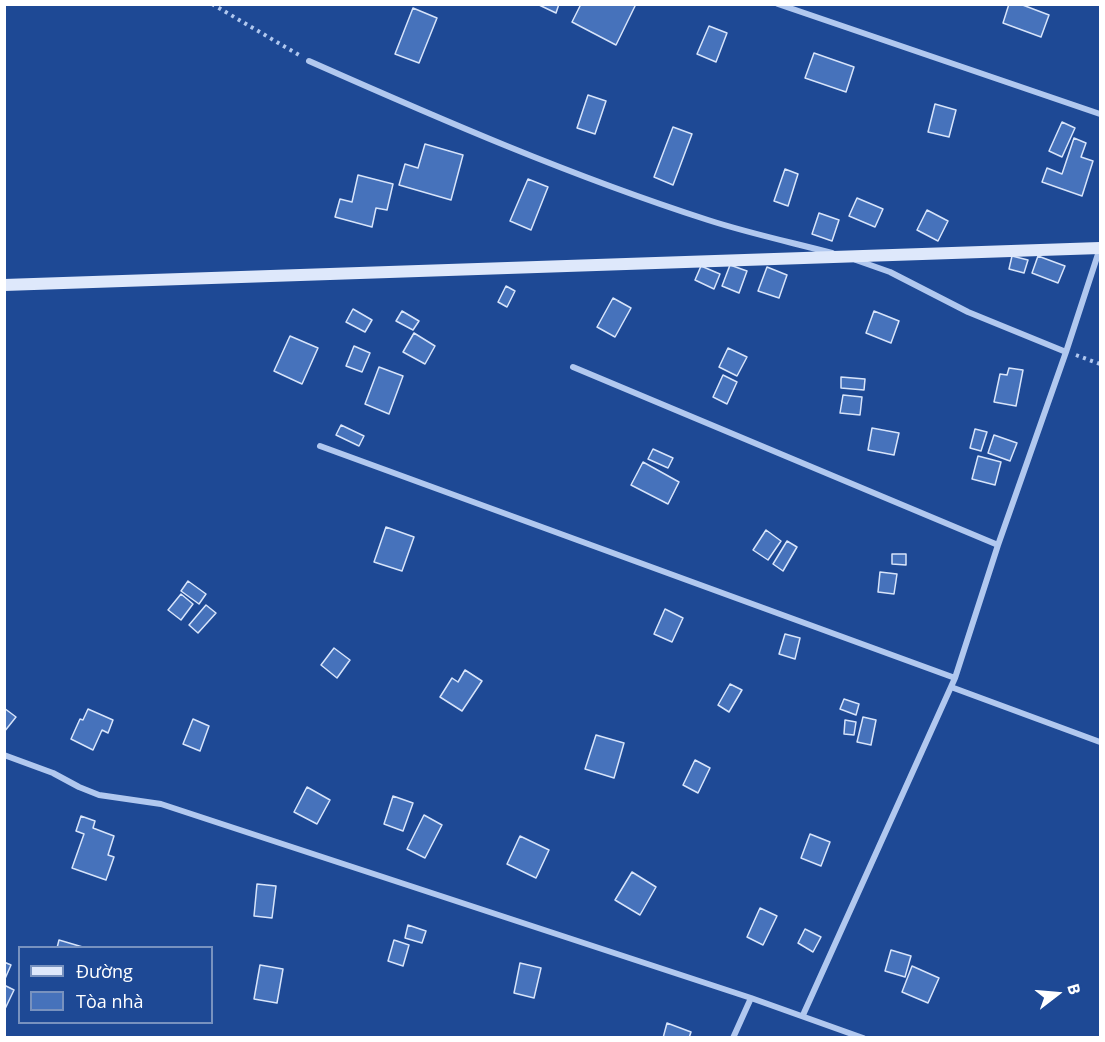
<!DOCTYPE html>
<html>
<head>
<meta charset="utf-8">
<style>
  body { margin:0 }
  #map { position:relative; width:1105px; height:1042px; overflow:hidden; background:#1e4995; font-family:"Open Sans",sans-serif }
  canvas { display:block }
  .frame { position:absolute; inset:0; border:6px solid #fff; pointer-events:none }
  .legend { position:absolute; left:18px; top:946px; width:195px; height:78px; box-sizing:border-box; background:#1e4995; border:2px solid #7892bf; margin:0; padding:8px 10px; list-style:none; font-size:18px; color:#fff }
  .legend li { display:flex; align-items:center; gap:12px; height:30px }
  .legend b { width:30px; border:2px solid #7892bf }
  .north { position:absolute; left:1027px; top:964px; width:60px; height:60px; -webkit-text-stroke:4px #1e4995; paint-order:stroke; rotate:74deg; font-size:16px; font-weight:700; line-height:24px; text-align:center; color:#fff }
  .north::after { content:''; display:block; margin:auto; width:21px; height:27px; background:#fff; clip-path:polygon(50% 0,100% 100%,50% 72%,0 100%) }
</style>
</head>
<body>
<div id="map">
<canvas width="1105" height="1042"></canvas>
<div class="frame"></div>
<ul class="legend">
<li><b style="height:8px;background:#dee8fb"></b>Đường</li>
<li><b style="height:16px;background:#4672bb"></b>Tòa nhà</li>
</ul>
<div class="north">B</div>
</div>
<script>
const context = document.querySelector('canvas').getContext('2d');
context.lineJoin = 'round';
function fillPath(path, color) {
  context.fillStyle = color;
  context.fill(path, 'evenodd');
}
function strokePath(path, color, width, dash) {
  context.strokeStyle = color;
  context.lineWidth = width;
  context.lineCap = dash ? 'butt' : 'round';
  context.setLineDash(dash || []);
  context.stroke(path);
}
const building = new Path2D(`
  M537 4H559L556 13Z
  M581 4H636L616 45 572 22Z
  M1009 4H1020L1049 15 1041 37 1003 23Z
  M413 8 437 18 419 63 395 54Z
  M709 26 727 33 716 62 697 54Z
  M814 53 854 67 846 92 805 78Z
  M588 95 606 101 595 134 577 128Z
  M935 104 956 110 949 137 928 132Z
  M1062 122 1075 128 1062 157 1049 151Z
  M673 127 692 134 673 185 654 177Z
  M1074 138 1086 143 1081 157 1093 161 1082 196 1042 182 1047 168 1062 174Z
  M425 144 463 155 451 200 399 185 405 164 418 168Z
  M785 169 798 174 788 206 774 201Z
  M358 175 393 184 387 210 376 208 372 227 335 217 340 199 352 202Z
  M528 179 548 187 531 230 510 221Z
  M857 198 883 209 875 227 849 216Z
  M927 210 948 221 938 241 917 230Z
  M819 213 839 220 832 241 812 234Z
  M1012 256 1028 260 1024 273 1009 269Z
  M1038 256 1065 266 1058 283 1032 273Z
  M730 265 747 271 739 293 722 286Z
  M701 266 720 274 714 289 695 280Z
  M767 267 787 275 779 298 758 291Z
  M506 286 515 291 507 307 498 302Z
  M613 298 631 308 615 337 597 327Z
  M353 309 372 320 365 332 346 322Z
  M402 311 419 321 413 330 396 321Z
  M874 311 899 321 891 343 866 333Z
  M414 333 435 346 425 364 403 352Z
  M290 336 318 348 302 384 274 371Z
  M354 346 370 353 362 372 346 366Z
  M728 348 747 357 737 376 719 367Z
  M379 367 403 376 389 414 365 404Z
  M1009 368 1023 370 1016 406 994 402 1000 374 1007 375Z
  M723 375 737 382 727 404 713 397Z
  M841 377 865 379 864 390 841 388Z
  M843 395 862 397 860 415 840 413Z
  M341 425 364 436 359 446 336 435Z
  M872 428 899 433 894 455 868 450Z
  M975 429 987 432 981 451 970 448Z
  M994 435 1017 443 1010 461 988 453Z
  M653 449 673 458 668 468 648 459Z
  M978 456 1001 462 995 485 972 479Z
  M643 462 679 482 668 504 631 485Z
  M386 527 414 537 402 571 374 562Z
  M766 530 781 541 768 560 753 550Z
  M787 541 797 547 783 571 773 564Z
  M892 554H906V565L892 564Z
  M880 572 897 574 894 594 878 592Z
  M188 581 206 594 199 604 181 591Z
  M181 594 193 604 181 620 168 610Z
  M206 605 216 613 198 633 189 625Z
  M665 609 683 618 672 642 654 634Z
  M785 634 800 638 795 659 779 654Z
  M334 648 350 660 337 678 321 665Z
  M465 670 482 681 462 711 440 697 452 678 458 682Z
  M730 684 742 690 729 712 718 705Z
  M844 699 859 704 856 715 840 709Z
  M4 708 16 717 4 732Z
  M88 709 113 720 108 733 102 730 93 750 71 739 80 719 83 720Z
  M863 717 876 720 871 745 857 742Z
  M193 719 209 726 200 751 183 744Z
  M845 720 856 722 854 735 844 734Z
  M596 735 624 743 614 778 585 769Z
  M695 760 710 768 698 793 683 785Z
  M307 787 330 800 317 824 294 812Z
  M393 796 413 803 403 831 384 824Z
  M424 815 442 825 425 858 407 849Z
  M81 816 95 821 93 828 114 836 108 855 114 857 106 880 72 868 84 834 76 831Z
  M810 834 830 842 821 866 801 858Z
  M520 836 549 850 536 878 507 864Z
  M632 872 656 887 640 915 615 900Z
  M257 884 276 886 272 918 254 916Z
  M760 908 777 916 763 945 747 937Z
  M408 925 426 931 422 943 405 938Z
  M805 929 821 937 813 952 798 943Z
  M59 940 86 948H57Z
  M394 940 409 945 403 966 388 961Z
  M891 950 911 956 905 977 885 971Z
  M4 962 11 965 4 981Z
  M520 963 541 968 534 998 514 993Z
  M260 965 283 969 277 1003 254 999Z
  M912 966 939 978 928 1003 902 992Z
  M4 985 14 990 4 1011Z
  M667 1023 691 1032 689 1038H663Z`);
fillPath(building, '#4672bb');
strokePath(building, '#d7e4fa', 1.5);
strokePath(new Path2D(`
  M212 4 299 55
  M1076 355 1100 364`), '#b1c8ef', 4, [3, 4.5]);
strokePath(new Path2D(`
  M778 4 1100 114
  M309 61C440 119 571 176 708 220 748 233 790 242 832 253
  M856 260 890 272 968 312 1066 352
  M573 367 998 545
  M320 446 955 678
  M951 687 1100 742
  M4 755 53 773 79 787 99 795 161 804 751 998 863 1038
  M803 1015 955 678 998 545 1066 352 1100 248
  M733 1038 751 998`), '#b1c8ef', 6);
strokePath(new Path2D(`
  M4 285 1100 248`), '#dee8fb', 12);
</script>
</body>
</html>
